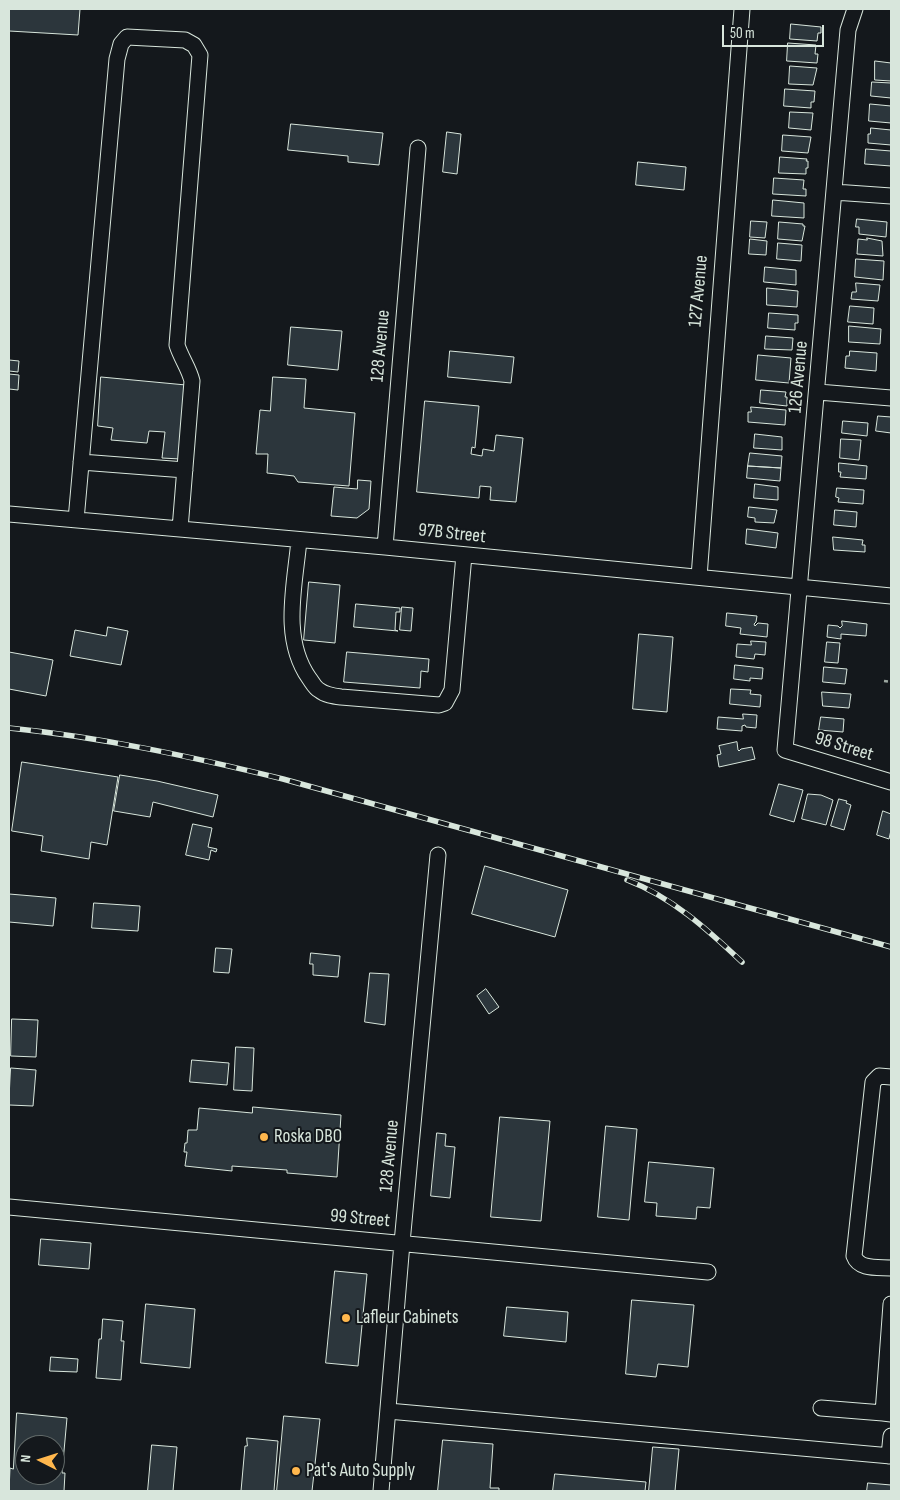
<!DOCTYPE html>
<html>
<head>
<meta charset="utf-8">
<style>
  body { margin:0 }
  #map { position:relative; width:900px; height:1500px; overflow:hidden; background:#14181c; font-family:"Sofia Sans Condensed",sans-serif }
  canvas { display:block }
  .frame { position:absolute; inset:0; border:10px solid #d8e6dc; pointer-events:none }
  .north { position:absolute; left:15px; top:1435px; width:50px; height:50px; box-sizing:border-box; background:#14181c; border:1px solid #626a69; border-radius:50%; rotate:275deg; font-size:14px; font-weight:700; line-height:20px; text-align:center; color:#d8e6dc }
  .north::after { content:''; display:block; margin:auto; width:18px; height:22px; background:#ffb74d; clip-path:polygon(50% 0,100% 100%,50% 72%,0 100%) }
  .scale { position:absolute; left:722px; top:25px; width:102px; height:22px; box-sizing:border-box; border:2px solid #d8e6dc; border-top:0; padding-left:6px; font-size:15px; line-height:18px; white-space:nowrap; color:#d8e6dc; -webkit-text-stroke:4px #14181c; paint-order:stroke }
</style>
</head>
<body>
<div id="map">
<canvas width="900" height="1500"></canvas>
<div class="frame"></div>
<div class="north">N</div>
<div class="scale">50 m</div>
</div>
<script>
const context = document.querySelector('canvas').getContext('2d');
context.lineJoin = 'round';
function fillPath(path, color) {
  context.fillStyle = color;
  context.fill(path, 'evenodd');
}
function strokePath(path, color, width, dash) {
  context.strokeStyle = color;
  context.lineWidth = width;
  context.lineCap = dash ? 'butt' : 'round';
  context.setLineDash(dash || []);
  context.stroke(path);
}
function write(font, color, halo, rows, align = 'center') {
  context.font = font + ' "Sofia Sans Condensed",sans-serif';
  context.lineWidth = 4;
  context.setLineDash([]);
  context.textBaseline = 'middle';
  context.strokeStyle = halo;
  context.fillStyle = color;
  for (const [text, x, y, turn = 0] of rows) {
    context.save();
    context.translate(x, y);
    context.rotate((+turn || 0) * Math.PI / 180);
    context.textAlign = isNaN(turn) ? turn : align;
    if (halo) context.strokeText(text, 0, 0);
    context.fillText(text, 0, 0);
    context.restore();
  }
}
const building = new Path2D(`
  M9 9H80L78 35 9 31Z
  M791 24 821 27V33H818L817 41 790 39Z
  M788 43 816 45 815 54H818L817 63 787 61Z
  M875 61 891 63V81L875 80Z
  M790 66 817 68 813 85 789 84Z
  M872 82 891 83V98L871 96Z
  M785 89 815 91 814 102H811V108L784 106Z
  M870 104 891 106V123L869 121Z
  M790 112 813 113 811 130 789 128Z
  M291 124 383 133 379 165 348 162V156L288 150Z
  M871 128 891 130V145L868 143V134H870Z
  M447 132 461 134 457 174 443 172Z
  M783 135 811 137 808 153 782 151Z
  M866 149 891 151V166L865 164Z
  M780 157 807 159 806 161H808V168H806V174L779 173Z
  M638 162 686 167 684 190 636 185Z
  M774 178 804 180 803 189H806V196L773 194Z
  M773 200 804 203V218L772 216Z
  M857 219 887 222 886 237 859 234V227H856Z
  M751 221 767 222 765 238 750 237Z
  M779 222 803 224V226H805L802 241 778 239Z
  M867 238 882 241 883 256 857 254 858 239 867 240Z
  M750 239 767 241 766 255 749 254Z
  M778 243 802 245 801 261 777 259Z
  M856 259 884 261 883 280 855 277Z
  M765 267 796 270V285L764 282Z
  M856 283 880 285 878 301 851 299 852 292H856Z
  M767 288 798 291 797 307 767 305Z
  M850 306 874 308 873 324 848 322Z
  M769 313 798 315V323H795V330L768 328Z
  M849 326 881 329 880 344 849 342Z
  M291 327 342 331 338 370 288 365Z
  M766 336 793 338 792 350 765 349Z
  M450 351 514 357 511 383 448 377Z
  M850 351 877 353 876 371 845 368 846 356H849Z
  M758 355 791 358 789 383 756 380Z
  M9 360 19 361 18 372 9 371Z
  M9 374 19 375 18 390 9 389Z
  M101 377 186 385 180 459 162 458 165 432 149 431 147 443 111 440 113 428 98 426Z
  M273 377 306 379 304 408 355 413 349 486 298 482 294 476 267 473 268 454H256L260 410 270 411Z
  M761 390 786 392 785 397H787V406L760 403Z
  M425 401 479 406 475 448 472 447 471 454 482 456 483 449 494 451 496 435 523 438 516 502 490 500 491 487 480 486 479 498 417 492Z
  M751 407 786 410 785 425 748 422V412H751Z
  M878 416 891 417V433L876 431Z
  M843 421 868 423 867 436 842 433Z
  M755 434 782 437V450L754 448Z
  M841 439 861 440 859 460 840 458Z
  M750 453 782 456 781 468 748 466Z
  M839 463 867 466 866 479 840 477 841 472H839Z
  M748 466 781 468 780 481 747 478Z
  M358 480 371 481 369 509 357 518 331 516 334 487 357 489Z
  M755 484 778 487V500L754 498Z
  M837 488 864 490 863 504 838 502 839 498 836 497Z
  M749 507 777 510 774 523 755 522V518L748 517Z
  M835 510 857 512 856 527 834 525Z
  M747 529 778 533 776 548 746 544Z
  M833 537 863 540 862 545H865V552L834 550Z
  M309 582 340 585 335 643 304 640Z
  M356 604 400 608V612H396L395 630 398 631 354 627Z
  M402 607 413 608 411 631 400 630Z
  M727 613 757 616 756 622 754 624 755 626 758 623 768 624 767 637 740 634 741 628 726 626Z
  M842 621 867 624 866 636 841 634V639L827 637 828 625 838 626 840 628 842 626Z
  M108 627 128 631 121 665 70 656 75 630 106 636Z
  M639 634 673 637 667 712 633 709Z
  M751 641 766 642 765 655 755 654 754 659 736 657 737 644 751 645Z
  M827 642 840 643 838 663 825 662Z
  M9 652 53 660 46 696 9 689Z
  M347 652 429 659 428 672 421 671 420 688 344 682Z
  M735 665 763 668 762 679 750 678V681L734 679Z
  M824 667 847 669 845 684 823 682Z
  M731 689 751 690 750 694 761 695 760 707 730 704Z
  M822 692 851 694 849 708 823 706Z
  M743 714 757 715 756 728 746 727 745 725 742 726V731L717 729 718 717 743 719Z
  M821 717 844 719 843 732 819 730Z
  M737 742 738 750 739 751 741 749 752 747 755 759 719 767 717 755 721 754 719 746Z
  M22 762 118 777 107 845 91 842 89 859 41 851 43 836 12 831Z
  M120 775 157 781 218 795 213 817 153 802 150 817 114 811Z
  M779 784 803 790 794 822 770 815Z
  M808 794 821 795 833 800 826 825 802 819Z
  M839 799 847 801 846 803 851 805 844 830 831 826Z
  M883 811 891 814V830L889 839 877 835Z
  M193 824 212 828 208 847 217 849 216 852 211 850 209 860 186 855Z
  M485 866 568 890 555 937 472 914Z
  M9 894 56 898 53 926 9 922Z
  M94 903 140 906 138 931 92 928Z
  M216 948 232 949 229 973 214 972Z
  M311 953 340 956 338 977 313 975V964H310Z
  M370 973 389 974 385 1025 365 1022Z
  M486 989 499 1007 489 1014 477 996Z
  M12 1019 38 1020 36 1057 11 1056Z
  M236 1047 254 1048 252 1091 234 1090Z
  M192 1060 229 1063 227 1085 190 1082Z
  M11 1068 36 1070 33 1106 9 1105Z
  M253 1107 341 1115 337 1177 287 1173V1170L232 1166V1171L185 1166 187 1152H184L185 1143H187L188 1130H197L199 1108 252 1113Z
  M500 1117 550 1121 541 1221 491 1217Z
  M606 1126 637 1129 629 1220 598 1217Z
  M437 1133 446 1134 445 1146 455 1147 450 1198 431 1196Z
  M649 1162 714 1168 710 1208 697 1207 696 1219 656 1216 657 1203 645 1202Z
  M41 1239 91 1243 89 1269 39 1265Z
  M335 1271 367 1274 358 1366 326 1363Z
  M632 1300 694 1305 688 1367 658 1364 656 1377 626 1374Z
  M146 1304 195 1309 190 1368 141 1363Z
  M507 1307 568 1312 566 1342 504 1336Z
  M103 1319 123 1321 121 1341H124L121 1380 96 1378 99 1339H101Z
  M51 1357 78 1359 77 1372 50 1371Z
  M17 1413 67 1418 62 1473H65L64 1491H9L10 1468 13 1469ZM25 1445H55V1475H25Z
  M284 1416 320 1419 312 1491H277Z
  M247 1438 278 1441 274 1491H241L245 1446H247Z
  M443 1440 493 1444 490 1488H499V1491H438Z
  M152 1445 177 1447 173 1491H148Z
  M653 1447 679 1449 675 1491H649Z
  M555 1474 646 1482 645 1491H553Z
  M868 1483 891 1485V1491H867Z`);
fillPath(building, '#2c363c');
strokePath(building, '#d8e6dc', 1);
const minor = new Path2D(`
  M855 9 848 30 785 750 891 782
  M834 192 891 196
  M818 392 891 398
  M81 462 185 470
  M9 514 385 547 891 596
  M76 520 117 59 121 44 127 37 185 40 194 45 200 55 177 345C181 358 189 368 192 381L180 529
  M299 540C295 585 281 638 309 678 312 682 315 688 319 690 325 695 333 696 341 697L439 705 445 703 452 690 464 555
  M385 547 418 148
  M699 577 742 9
  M891 1077 879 1076 873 1082 854 1256C859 1270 878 1267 891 1268
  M9 1207 708 1272
  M891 1304 883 1413 891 1414
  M821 1408 883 1413
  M388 1411 891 1456
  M889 1456 891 1436
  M381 1491 402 1243 438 855`);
strokePath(minor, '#d8e6dc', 17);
strokePath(new Path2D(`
  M884 681 891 682`), '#9da8a2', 2.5, [4, 2.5]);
strokePath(minor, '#14181c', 15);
const rail = new Path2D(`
  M9 728C101 737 193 757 283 779L891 947
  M627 880C672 897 708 930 742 962`);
strokePath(rail, '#d8e6dc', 5.5);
strokePath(rail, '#14181c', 4, [11]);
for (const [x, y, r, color] of [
  [264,1137,5,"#ffb74d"],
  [346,1318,5,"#ffb74d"],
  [296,1471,5,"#ffb74d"]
]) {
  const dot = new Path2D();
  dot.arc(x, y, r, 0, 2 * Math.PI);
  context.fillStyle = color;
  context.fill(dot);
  strokePath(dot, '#14181c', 2);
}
write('19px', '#d8e6dc', '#14181c', [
  ["127 Avenue",699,291,-85],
  ["128 Avenue",381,346,-85],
  ["126 Avenue",799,377,-85],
  ["97B Street",452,534,6],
  ["98 Street",844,747,17],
  ["128 Avenue",390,1156,-85],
  ["99 Street",360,1219,5]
]);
write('19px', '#d8e6dc', '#14181c', [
  ["Roska DBO",274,1137],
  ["Lafleur Cabinets",356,1318],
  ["Pat's Auto Supply",306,1471]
], 'left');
</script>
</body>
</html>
